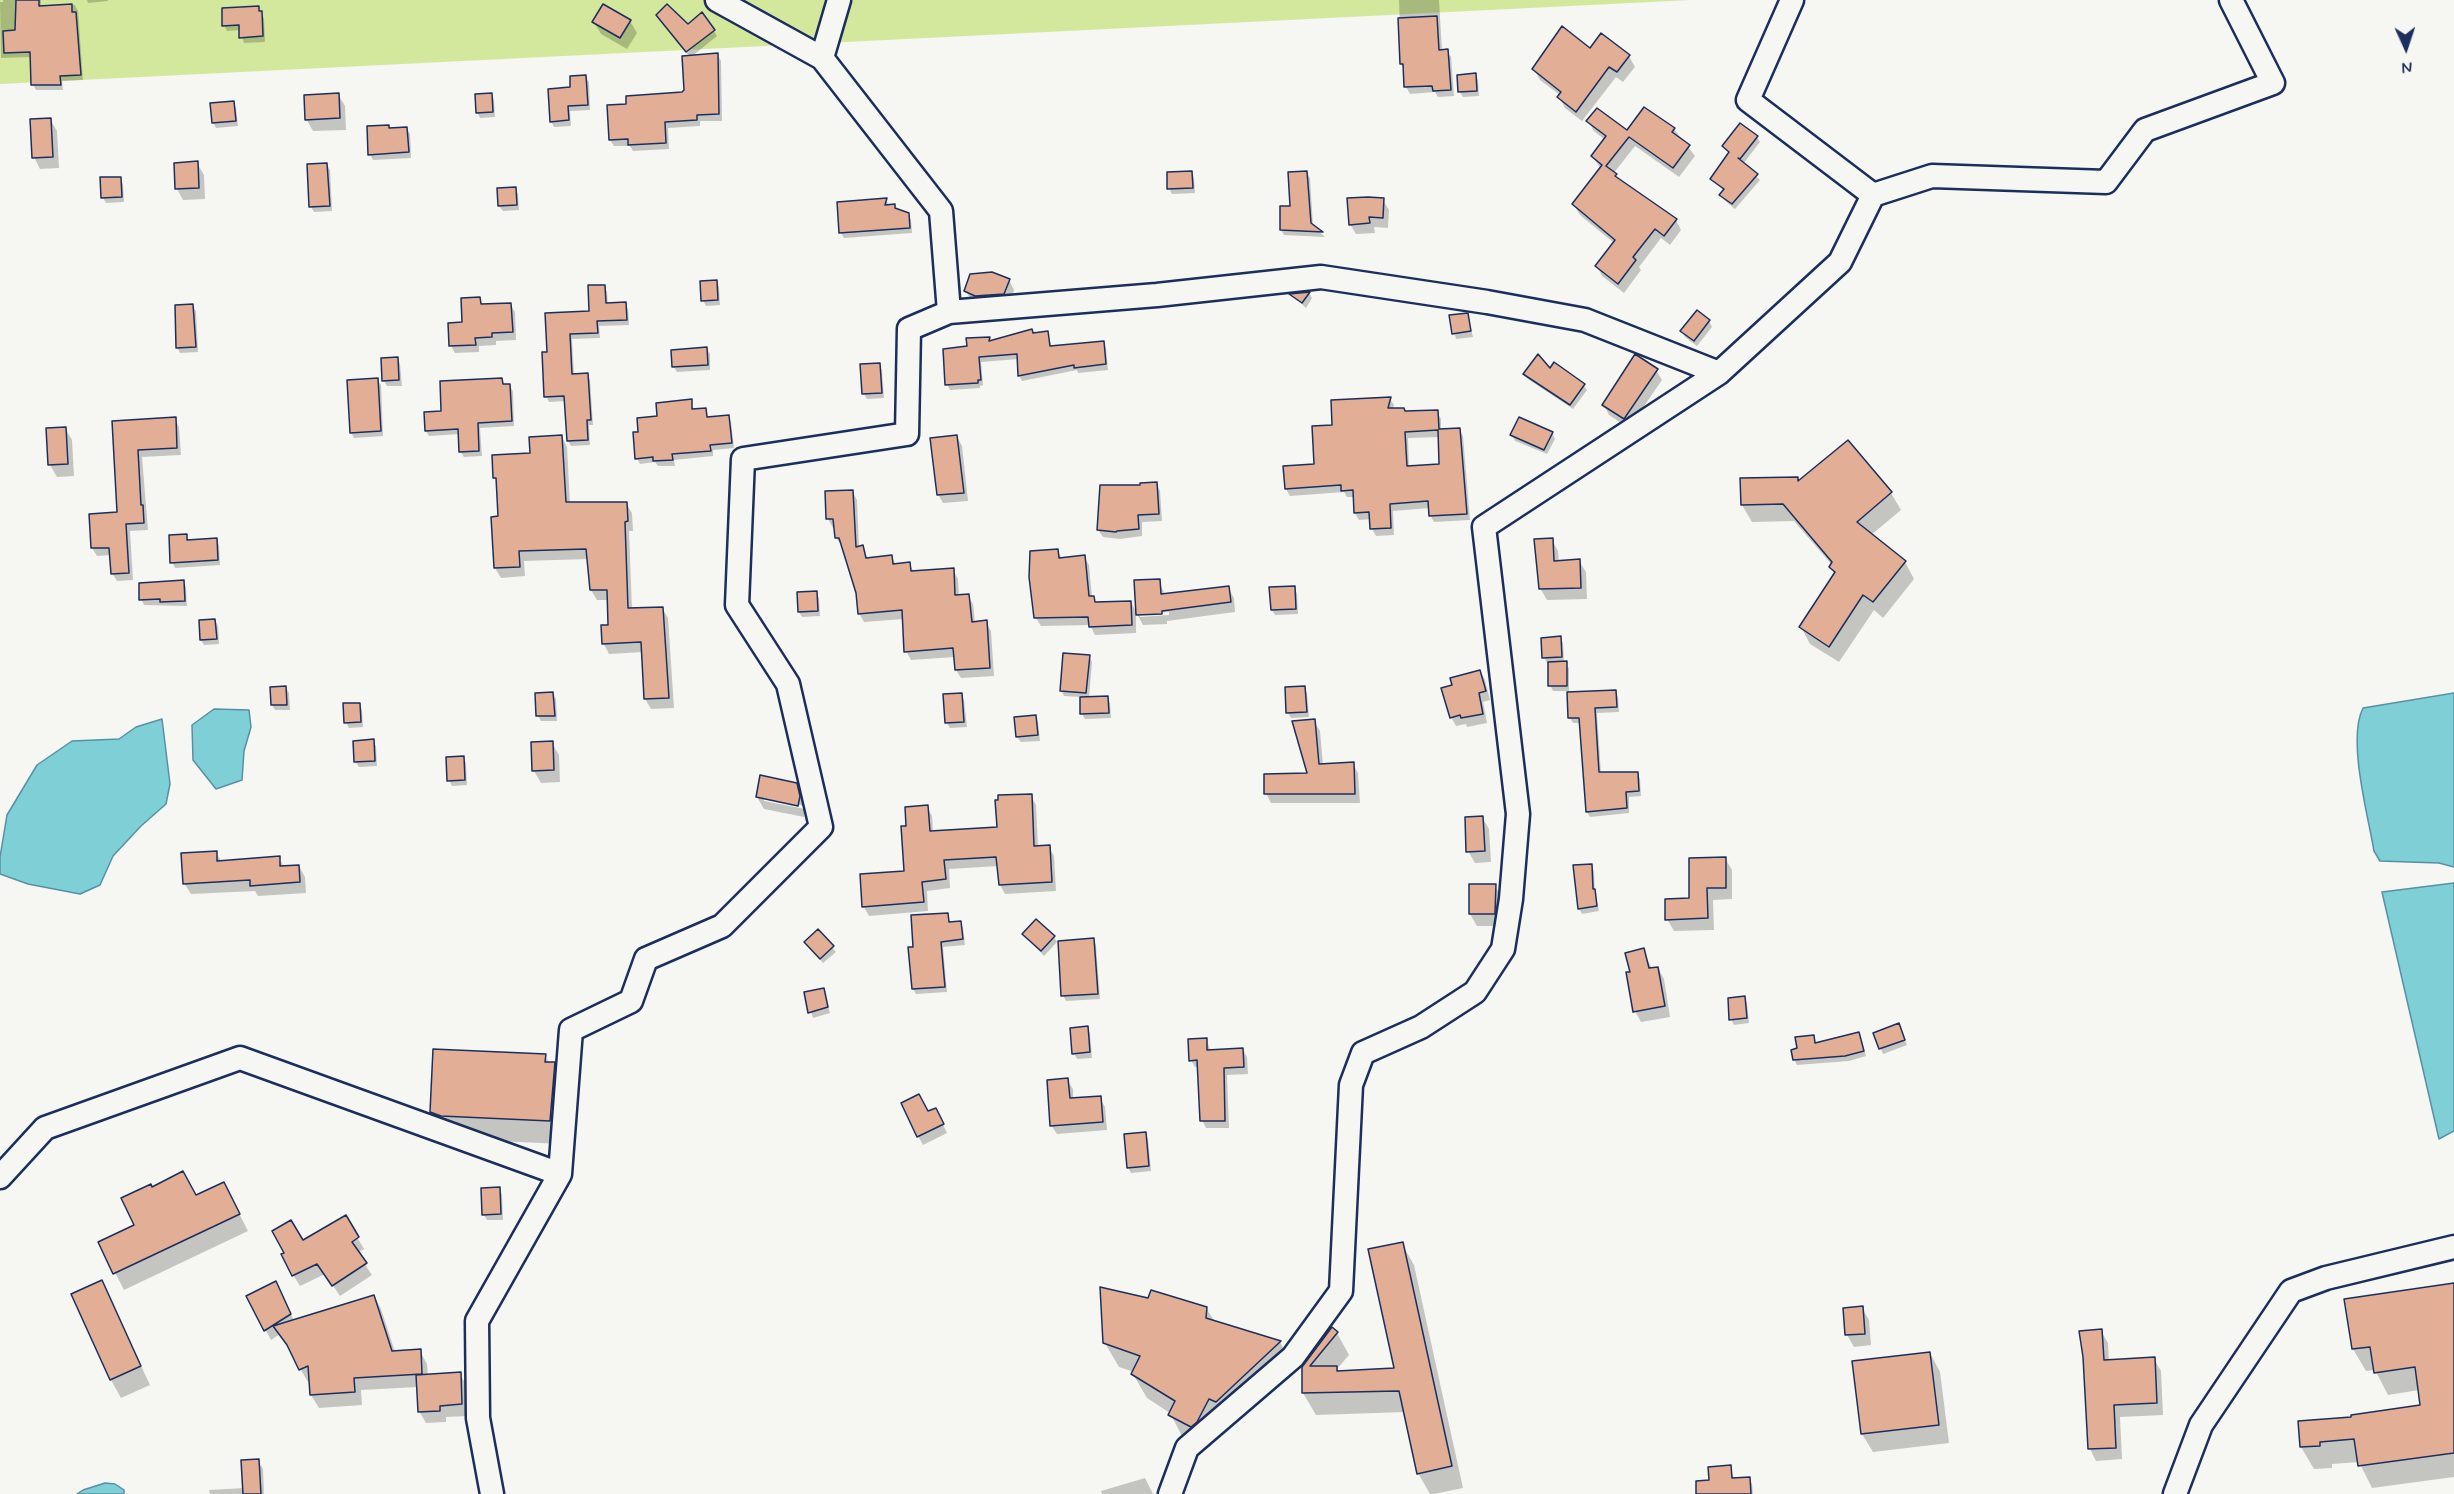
<!DOCTYPE html>
<html>
<head>
<meta charset="utf-8">
<style>
  body { margin:0 }
  #map { position:relative; width:2454px; height:1494px; overflow:hidden; background:#f6f6f2; font-family:Mynerve,sans-serif }
  canvas { display:block }
  .north { position:absolute; left:2376px; top:18px; width:60px; height:60px; -webkit-text-stroke:4px #f6f6f2; paint-order:stroke; rotate:177deg; font-size:16px; font-weight:700; line-height:24px; text-align:center; color:#1b2f5e }
  .north::after { content:''; display:block; margin:auto; width:21px; height:27px; background:#1b2f5e; clip-path:polygon(50% 0,100% 100%,50% 72%,0 100%) }
</style>
</head>
<body>
<div id="map">
<canvas width="2454" height="1494"></canvas>
<div class="north">N</div>
</div>
<script>
const context = document.querySelector('canvas').getContext('2d');
context.lineJoin = 'round';
function fillPath(path, color) {
  context.fillStyle = color;
  context.fill(path, 'evenodd');
}
function strokePath(path, color, width, dash) {
  context.strokeStyle = color;
  context.lineWidth = width;
  context.lineCap = dash ? 'butt' : 'round';
  context.setLineDash(dash || []);
  context.stroke(path);
}
fillPath(new Path2D(`
  M0 0H1691L0 84Z`), '#d3e89c');
const water = new Path2D(`
  M2454 693V867L2439 863 2380 861 2374 851C2368 815 2347 739 2363 708Z
  M214 709 249 710 251 727 244 751 242 780 216 789 193 760 192 725Z
  M162 719 170 784 166 804 141 826 113 856 100 885 80 894 28 884 0 874V857L7 815 37 765 72 741 119 739 136 727Z
  M2454 883V1131L2439 1139 2382 892Z
  M105 1483 115 1484 124 1490V1494H77L83 1490Z`);
fillPath(water, '#7fd0d6');
strokePath(water, '#5790a6', 1.5);
fillPath(new Path2D(`
  M3 0H41V7L75 5 78 11 83 80 62 81 63 90H36L33 84 31 57 1 58 0 2H3Z
  M87 0H108V1L88 3Z
  M1399 0H1439L1442 51H1447L1451 57 1454 96 1438 97 1435 92 1410 94 1406 87 1405 70 1401 64Z
  M258 8 264 18 265 42 244 43 240 30 227 31 224 25Z
  M630 21 637 33 627 49 601 34 594 22Z
  M661 21 714 31 717 36 691 57 717 54 721 61 722 121H700V126L668 128 669 149 633 151 630 146H614L610 140 628 106 682 94 685 91 690 57Z
  M1590 50 1629 56 1635 67 1623 82 1616 77 1582 121 1565 108 1559 97 1560 95 1540 80 1534 69Z
  M1475 75 1478 80 1479 96 1463 97 1460 92Z
  M585 77 589 82 590 110 570 111 571 126 554 127 551 121 572 89Z
  M338 94 345 106 346 130 313 131 306 119Z
  M491 95 494 100 495 117 480 118 477 112Z
  M233 103 236 108 238 126 216 128 213 122Z
  M50 119 57 131 59 168 40 169 34 157Z
  M1588 121 1627 132 1674 129 1695 156 1679 177 1635 146 1613 174 1618 179 1676 220 1681 230 1670 245 1661 238 1639 267 1641 270 1624 293 1602 276 1597 266 1614 243 1580 215 1574 205 1601 169 1592 156 1605 140 1594 131Z
  M406 128 410 134 411 158 373 160 370 154Z
  M1757 137 1760 142 1743 164 1760 180 1735 209 1724 200 1721 195 1724 191 1711 179 1730 154 1724 146Z
  M197 163 204 175 205 199 183 200 177 189Z
  M326 164 330 170 332 211 314 212 311 207Z
  M1191 172 1194 178 1195 193 1172 194 1169 188Z
  M1306 172 1310 178 1313 226 1325 237 1284 235 1281 230Z
  M120 179 123 184 124 202 106 203 103 198Z
  M515 189 518 194 519 210 503 211 499 206Z
  M886 200 889 206 894 205 896 210 908 214 911 220 912 233 844 238 841 233Z
  M1383 200 1389 210 1388 228 1374 227 1375 233 1356 234 1350 224Z
  M1009 280 1014 290 1010 303 971 300 966 291Z
  M716 281 719 287 720 305 706 306 703 300Z
  M604 286 607 292 608 305 625 304 628 309 629 325 599 326 600 338 572 339 574 375 587 374 590 380 593 425H589L590 445 571 446 568 441 566 401 549 402 546 396 549 353 591 313Z
  M1309 293 1312 298 1306 308 1292 295Z
  M479 298 484 306 510 304 515 312 516 340 496 341V345L479 346V352L455 353 451 346Z
  M192 306 196 311 198 352 180 353 177 347Z
  M1467 314 1473 337 1456 339 1451 316Z
  M1709 321 1712 327 1697 346 1685 337 1682 332Z
  M1047 332 1052 348 1103 343 1106 348 1108 370 1078 373 1077 370 1022 381 1019 375V359L981 362 983 385 980 386V388L950 390 947 384 969 348 989 338 991 341Z
  M706 348 710 354V370L677 372 674 367Z
  M397 358 400 364 402 386H387L384 381 383 359Z
  M879 365 882 370 884 398 867 399 864 394Z
  M1550 370 1583 385 1587 390 1573 409 1528 379 1525 374Z
  M1656 370 1662 380 1629 428 1609 415 1604 405Z
  M377 380 381 385 383 436 354 438 351 432Z
  M501 380 505 386H509L513 391 514 426 480 428 482 456 464 457 460 451V434L429 436 426 431 443 412Z
  M1390 399 1394 405 1392 410 1405 412H1437L1441 419V430L1459 429 1463 436 1470 520 1434 522 1430 515V508L1393 511 1394 535 1376 536 1372 529 1371 519 1359 520 1355 513 1354 497H1347L1344 492 1290 496 1286 489 1315 466 1333 426ZM1440 437 1441 465 1409 467 1408 438Z
  M691 401 694 410 705 409 709 419 728 417 731 422 734 448 713 450V456L674 460 675 466H658L655 462 640 464 637 458 640 433 658 418Z
  M175 419 179 427 181 455 142 457 148 530 130 531 133 580 117 581 112 573 111 555 97 556 92 548 90 515 119 514 113 422Z
  M65 428 72 440 74 476 57 477 50 465Z
  M1552 433 1555 439 1547 454 1515 441 1512 435Z
  M562 437 567 447 570 504 626 503 632 513 633 531H629L632 610 662 608 668 618 674 708 651 709 645 699 643 652 609 654 604 644 610 626 609 600H597L591 590 588 559 524 561 525 576 501 578 495 568 500 518 494 457 532 455Z
  M957 437 962 446 968 501 943 503 938 494Z
  M1847 442 1891 493 1901 510 1871 535 1905 562 1914 579 1883 618 1874 610 1839 662 1810 644 1801 627 1835 575 1830 567 1832 565 1794 521 1752 522 1742 505V480L1797 478 1799 482Z
  M1156 483 1160 491 1162 521 1142 522V536L1120 539 1103 537 1098 530 1142 487Z
  M852 491 857 500 859 548 862 547 868 559 892 557 896 565 909 564 914 572 953 570 958 579 959 596H968L973 604 975 623 986 622 991 631 994 676 961 678 956 670 955 657 911 660 906 651 904 619 864 622 859 613 857 593 843 547 836 538V527L833 528 828 519Z
  M186 535 189 541 216 540 219 545 220 565 175 568 172 562Z
  M1552 540 1558 551 1559 562 1579 561 1586 572 1587 599 1547 600 1540 588Z
  M1058 551 1062 559 1084 557 1089 565 1092 598 1097 604 1131 602 1137 614 1159 581 1165 595 1228 588 1234 598 1235 612 1167 621V624L1143 625 1136 612V633L1095 635 1090 625 1041 626 1036 618ZM1169 612V615L1140 617V614Z
  M183 582 186 587 187 606 144 605 141 599Z
  M1294 588 1297 593 1298 614 1275 615 1272 610Z
  M816 592 819 598 820 616 802 617 799 612Z
  M215 620 218 626 219 644 204 645 201 640Z
  M1560 638 1563 643 1564 663 1569 668V694L1615 691 1618 697 1619 712 1597 713 1601 774 1637 773 1640 779 1641 796 1629 797V813L1590 817 1587 812 1581 723H1573L1570 718 1568 691H1553L1550 685V663H1547L1544 657Z
  M1089 657 1092 662 1089 698H1107L1110 703 1111 718 1085 719 1082 714 1081 697 1064 696 1061 690Z
  M1480 671 1485 680 1490 700 1483 702 1487 723 1467 727 1466 724 1456 726 1451 717 1454 686Z
  M286 688 289 693 290 710H275L272 705Z
  M1304 688 1307 693 1309 717 1291 718 1288 713 1286 689Z
  M552 693 556 699 557 721H541L538 716 537 694Z
  M961 694 964 700 967 727 950 728 946 722Z
  M359 704 362 710 363 727 349 728 346 722Z
  M1035 716 1038 722 1040 741 1021 742 1017 737 1016 718Z
  M1314 721 1320 731 1323 765 1353 764 1358 773 1360 803H1271L1266 793 1309 774Z
  M373 741 376 746 377 766 359 767 355 761Z
  M552 743 559 755 560 782 541 783 534 771 532 744Z
  M463 757 466 763 467 785 452 786 449 780Z
  M796 785 805 806 764 798V801L805 809 806 807 804 817 764 809 757 797Z
  M1031 796 1036 805 1038 847H1049L1054 856 1056 891 1005 894 1000 885 999 866 949 869 950 888 927 891 928 911 869 916 864 907 905 872 907 827 927 807 932 816 933 832 999 828 1000 802Z
  M1482 817 1489 829 1491 862 1475 863 1468 851Z
  M216 853 222 862 279 858 284 867 299 866 305 877 306 893 258 896 255 891 191 894 184 883Z
  M1725 858 1732 870V899L1713 900 1714 930 1674 931 1667 919 1691 899Z
  M1591 866 1594 871 1595 893 1599 911 1582 914 1579 908Z
  M1495 886 1502 898 1501 926H1477L1470 914Z
  M947 914 951 924 960 923 963 928 965 945 943 947 947 992 916 994 913 989 915 948Z
  M1023 934 1054 937 1057 942 1044 956Z
  M1093 940 1096 945 1100 999 1066 1001 1063 995Z
  M806 943 832 947 836 952 823 963Z
  M1643 950 1652 969 1658 968 1664 979 1670 1017 1641 1022 1635 1011 1632 973Z
  M823 989 830 1013 813 1018 805 993Z
  M1744 998 1747 1003 1749 1023 1734 1025 1731 1019Z
  M1087 1028 1090 1033 1092 1058 1077 1059 1074 1053Z
  M1901 1031 1907 1045 1883 1054 1875 1034Z
  M1859 1034 1866 1056 1849 1061 1797 1065 1794 1059 1798 1049 1814 1037 1817 1044Z
  M1206 1039 1211 1051 1243 1050 1247 1057 1248 1074 1227 1075 1229 1128H1206L1202 1120 1199 1067H1195L1191 1060Z
  M545 1056 550 1064H554L568 1087 563 1144 455 1139 445 1136 431 1112Z
  M1067 1080 1073 1089V1100L1100 1098 1105 1107 1107 1130 1057 1134 1051 1125Z
  M928 1113 940 1118 947 1133 923 1145 918 1136Z
  M1145 1134 1148 1139 1151 1171 1131 1173 1128 1167Z
  M224 1184 248 1231 124 1290 100 1243 136 1225 152 1189 196 1197Z
  M499 1189 502 1194 503 1220H487L484 1215 483 1190Z
  M345 1217 364 1249 357 1253 372 1275 340 1296 325 1274 300 1286 293 1275 303 1242Z
  M1402 1244 1414 1265 1463 1488 1434 1494H1430L1418 1473 1405 1412 1316 1415 1303 1393V1368L1337 1333 1349 1355 1337 1369 1339 1373 1396 1370Z
  M102 1282 150 1385 121 1398 111 1380Z
  M2454 1284V1477L2372 1488 2359 1462 2332 1464V1468L2314 1469 2301 1447 2353 1419 2421 1406 2419 1390 2388 1395 2375 1370 2366 1371 2353 1349Z
  M281 1293 294 1321 374 1296 381 1309 395 1352 420 1351 427 1364 428 1376 460 1374 467 1386 468 1416 446 1417V1422L426 1423 419 1411 418 1387 361 1390 362 1405 319 1408 311 1395 310 1381 308 1382 280 1334 271 1340 248 1297Z
  M1206 1308 1215 1322 1280 1342 1293 1366 1222 1422 1210 1446 1205 1450 1183 1438 1170 1413 1147 1398 1133 1374 1134 1372 1119 1367 1105 1343Z
  M1862 1308 1869 1320 1871 1345 1854 1347 1847 1335Z
  M2101 1331 2108 1343 2109 1361 2154 1359 2161 1371 2163 1415 2120 1417 2122 1459 2096 1461 2090 1449Z
  M1930 1353 1940 1372 1949 1443 1873 1452 1862 1434 1854 1362Z
  M258 1461 263 1469 264 1494H210L209 1490 244 1488Z
  M1730 1466 1734 1479 1749 1478 1752 1484 1753 1494H1712Z
  M1145 1478 1153 1494H1102L1101 1491Z`), '#0003');
const building = new Path2D(`
  M16 0H39V6L72 4V12H76L81 75 60 76 61 85H31L30 52 4 53 3 31 15 30Z
  M603 4 631 20 620 38 592 22Z
  M667 4 688 24 702 12 715 30 686 52 656 15Z
  M259 6V11H262L263 36 239 38V25L222 26V8Z
  M1437 16 1439 50 1448 49 1451 90 1433 91 1432 86 1404 87 1403 64H1400L1398 18Z
  M1562 26 1590 48 1601 33 1630 55 1617 72 1609 67 1576 112 1557 97 1561 92 1532 69Z
  M718 53 719 114 697 115V120L665 122 666 143 628 145V139L609 140 607 105 626 104V96L682 92 684 90 682 56Z
  M1476 73 1477 91 1458 92 1457 75Z
  M586 75 588 105 568 106 569 120 550 122 548 89 570 87V76Z
  M339 93 340 118 305 120 304 95Z
  M492 93 493 112 476 113 475 94Z
  M234 101 236 121 212 123 210 103Z
  M1644 107 1675 128 1672 132 1690 145 1673 168 1629 137 1606 166 1617 174 1615 176 1677 219 1664 236 1655 229 1633 257 1636 260 1618 284 1595 266 1615 240 1572 204 1602 165 1591 156 1606 136 1586 121 1597 108 1627 130Z
  M51 118 53 157 32 158 30 119Z
  M1740 123 1758 136 1740 159 1738 158 1758 174 1732 204 1719 195 1724 189 1710 179 1729 152 1722 146Z
  M389 125V128L407 127 409 152 368 155 367 126Z
  M198 161 199 188 175 189 174 163Z
  M327 163 330 206 309 207 307 164Z
  M1192 171 1193 188 1167 189V172Z
  M1307 171 1311 223 1323 232 1280 230V206H1290L1288 172Z
  M100 177H121L122 197 101 198Z
  M516 187 517 205 498 206 497 188Z
  M1368 197 1384 198 1383 218 1369 217 1370 223 1349 225 1347 198Z
  M887 198 885 205 895 204V208L909 213 910 228 839 233 837 202Z
  M992 272 1010 279 1004 294 975 296 964 291 970 274Z
  M717 280 718 300 701 301 700 281Z
  M588 285H605L606 303 626 302 627 320 597 321 598 333 570 334 572 374 588 373 591 420H587L588 440 567 441 564 396 544 397 542 352H547L545 313 589 311Z
  M1310 292 1302 303 1289 294Z
  M480 297 481 304 511 303 513 332 492 333V337L475 338 476 345 449 346 448 323 462 322 461 298Z
  M193 304 196 347 176 348 175 305Z
  M1697 310 1710 320 1694 341 1680 331Z
  M1468 313 1471 331 1452 334 1449 315Z
  M1032 329 1033 333 1048 331 1050 346 1104 341 1106 364 1074 368V365L1018 376 1017 354 979 357 981 380H978V383L945 385 943 349 967 346 966 338 990 337 989 341Z
  M707 347 708 365 672 367 671 350Z
  M1538 354 1550 368 1554 362 1585 384 1570 405 1523 374Z
  M1635 354 1658 369 1624 419 1602 405Z
  M398 357 399 380 382 381 381 358Z
  M880 363 882 393 862 394 860 364Z
  M378 378 381 431 350 433 347 380Z
  M502 378 503 384H510L512 421 478 423 479 451 459 452 458 429 425 431 424 412 441 411 440 381Z
  M1391 397 1388 408H1404L1405 411 1438 410 1439 429 1460 428 1467 514 1429 516 1428 501 1390 504 1391 528 1370 529 1369 512 1354 513 1353 490 1341 491V485L1285 489 1283 466 1314 464 1312 426 1332 425 1331 400ZM1438 430 1439 464 1407 466 1405 432Z
  M692 399V409L706 408 707 417 729 415 732 443 710 445 711 451 672 454 673 460 653 461V457L635 459 633 432H638L637 418 657 416 656 403Z
  M176 417 177 448 138 450 141 505H143L144 523 126 524 129 573 111 574 109 548H91L89 514 117 512 112 421Z
  M1519 417 1553 432 1544 450 1510 435Z
  M66 427 68 464 48 465 46 428Z
  M562 435 566 502H627L628 521 625 522 628 608 663 607 669 698 644 699 641 642 602 644 601 625H608L607 590H590L586 549 519 551 520 567 494 568 491 517 498 516 496 478H493L492 455 530 453 529 437Z
  M957 435 964 493 937 495 930 438Z
  M1848 440 1892 492 1857 522 1906 561 1873 602 1863 595 1829 647 1799 627 1835 572 1829 567 1832 562 1783 504 1741 505 1740 478 1798 477V481Z
  M1157 482 1159 514 1138 515 1139 529 1117 531 1116 532 1097 530 1100 485H1140V483Z
  M853 490 856 547 863 545 866 558 892 555 893 564 910 562 911 571 954 568 955 595 969 594 972 622 987 620 990 668 955 670 953 648 904 652 902 610 858 614 856 593 839 538H835L833 519H826L825 491Z
  M187 534V540L217 538 218 560 170 563 169 535Z
  M1553 538 1554 561 1580 559 1581 588 1539 589 1534 539Z
  M1058 549 1059 558 1085 555 1089 596H1094L1095 602 1131 601 1132 625 1089 627 1088 617 1034 618 1029 577 1030 551Z
  M1160 579 1161 594 1229 586 1231 602 1162 611V614L1136 615 1134 580Z
  M184 580 185 601 160 602V599L139 600V583Z
  M1295 586 1296 609 1271 610 1269 587Z
  M817 591 818 611 798 612 797 592Z
  M215 619 217 639 200 640 199 620Z
  M1561 636 1562 657 1542 658 1541 638Z
  M1063 653 1090 655 1086 693 1060 691Z
  M1567 661V686H1548V662Z
  M1480 670 1486 691 1479 693 1483 714 1461 718 1460 715 1450 718 1441 688 1452 685 1450 678Z
  M286 686 287 705H271L270 687Z
  M1305 686 1307 712 1286 713 1285 687Z
  M1616 690 1617 707 1595 708 1599 772H1638L1639 791 1626 792 1627 808 1586 812 1579 718H1568L1567 692Z
  M553 692 555 716H536L535 693Z
  M962 693 964 722 945 723 943 694Z
  M1108 696 1109 713 1080 714V697Z
  M343 703H360L361 722 344 723Z
  M1036 715 1038 735 1016 737 1014 717Z
  M1315 719 1319 764 1354 762 1355 794H1264V774L1307 773 1292 721Z
  M374 739 375 761 354 762 353 741Z
  M553 741 554 770 532 771 531 742Z
  M464 756 465 780 447 781 446 757Z
  M760 775 797 783 800 796 798 806 756 797Z
  M1032 794 1034 846 1050 845 1052 882 999 885 996 857 944 860 946 879 922 882 924 902 862 907 860 874 904 871 901 826H906L905 807 928 805 930 831 997 827 995 800H998V795Z
  M1483 816 1485 851 1466 852 1465 817Z
  M217 851V861L280 856V866L299 865 300 882 250 886V880L183 884 181 853Z
  M1726 857V888H1707L1708 918 1665 920V899L1689 898V858Z
  M1592 864 1593 889H1595L1597 906 1578 909 1573 865Z
  M1469 884H1496L1495 914H1469Z
  M948 913 949 922 961 921 963 939 941 942 945 987 912 989 908 947H913L911 915Z
  M1036 919 1055 936 1041 951 1022 934Z
  M818 929 834 946 820 959 804 942Z
  M1094 938 1098 994 1061 996 1058 941Z
  M1644 948 1649 968 1658 967 1665 1006 1633 1012 1626 972H1630L1625 953Z
  M824 988 828 1007 808 1013 804 992Z
  M1745 996 1747 1018 1729 1020 1728 998Z
  M1899 1023 1905 1040 1879 1049 1873 1033Z
  M1088 1026 1090 1052 1072 1054 1070 1028Z
  M1859 1032 1864 1051 1845 1056 1793 1060 1791 1050 1797 1048 1795 1037 1814 1035 1815 1043Z
  M1207 1038V1050L1243 1048 1244 1067 1224 1068 1225 1121H1200L1197 1060 1189 1061 1188 1039Z
  M433 1049 546 1054 545 1062H555L550 1121 441 1116 430 1112Z
  M1068 1078 1070 1098 1101 1096 1103 1122 1050 1126 1047 1080Z
  M919 1094 928 1111 936 1108 944 1124 917 1137 901 1103Z
  M1146 1132 1149 1166 1127 1168 1124 1134Z
  M183 1171 196 1195 224 1182 240 1214 113 1274 98 1242 134 1225 121 1198 151 1184 152 1187Z
  M500 1187 501 1214 482 1215 481 1188Z
  M346 1215 359 1237 352 1242 367 1263 332 1286 317 1264 292 1276 281 1254 284 1253 272 1231 291 1220 303 1240Z
  M1403 1242 1452 1466 1417 1474 1399 1391 1302 1393V1367L1332 1327 1338 1332 1310 1366H1337V1371L1394 1368 1368 1249Z
  M102 1280 141 1366 110 1380 71 1294Z
  M276 1281 291 1314 264 1331 246 1296Z
  M2454 1283V1453L2358 1466 2354 1439 2320 1442V1446L2300 1447 2298 1421 2351 1417V1415L2420 1405 2415 1367 2374 1373 2370 1347 2352 1349 2344 1299Z
  M1100 1287 1148 1298 1151 1290 1207 1307 1206 1318 1281 1341 1216 1402 1209 1399 1197 1422 1191 1427 1168 1415 1175 1401 1131 1374 1140 1356 1103 1343Z
  M374 1295 392 1351 421 1349 422 1374 354 1378 355 1392 310 1395 308 1366 299 1370 287 1345 273 1326Z
  M1863 1306 1865 1334 1845 1335 1843 1308Z
  M2102 1329 2104 1360 2155 1357 2157 1403 2114 1405 2116 1448 2088 1449 2083 1357 2079 1331Z
  M1930 1352 1939 1425 1861 1434 1852 1361Z
  M461 1372 462 1404 440 1406V1411L418 1412 416 1375Z
  M259 1459 261 1494H243L241 1460Z
  M1731 1465 1732 1478 1750 1477 1751 1494H1696V1481L1709 1480 1708 1467Z`);
fillPath(building, '#e2ae95');
strokePath(building, '#1b2f5e', 1.5);
const street = new Path2D(`
  M717 0 822 58 941 211 949 312 1157 295 1321 277 1487 302 1585 320 1719 373
  M1792 0 1748 100 1873 195
  M822 58 839 0
  M0 1177 45 1128 240 1058 560 1174
  M492 1494 478 1418 477 1321 560 1174 571 1030 631 1001 646 959 722 926 821 827 788 684 737 605 743 459 907 434 909 329 949 312
  M1170 1494 1187 1448 1293 1357 1341 1291 1351 1085 1363 1053 1421 1027 1475 992 1503 949 1511 899 1518 814 1484 527 1719 373 1840 262 1873 195 1932 176 2106 182 2145 130 2273 83 2231 0
  M2175 1494 2201 1425 2291 1291 2326 1278 2454 1247`);
strokePath(street, '#1b2f5e', 27);
strokePath(street, '#f6f6f2', 22);
</script>
</body>
</html>
